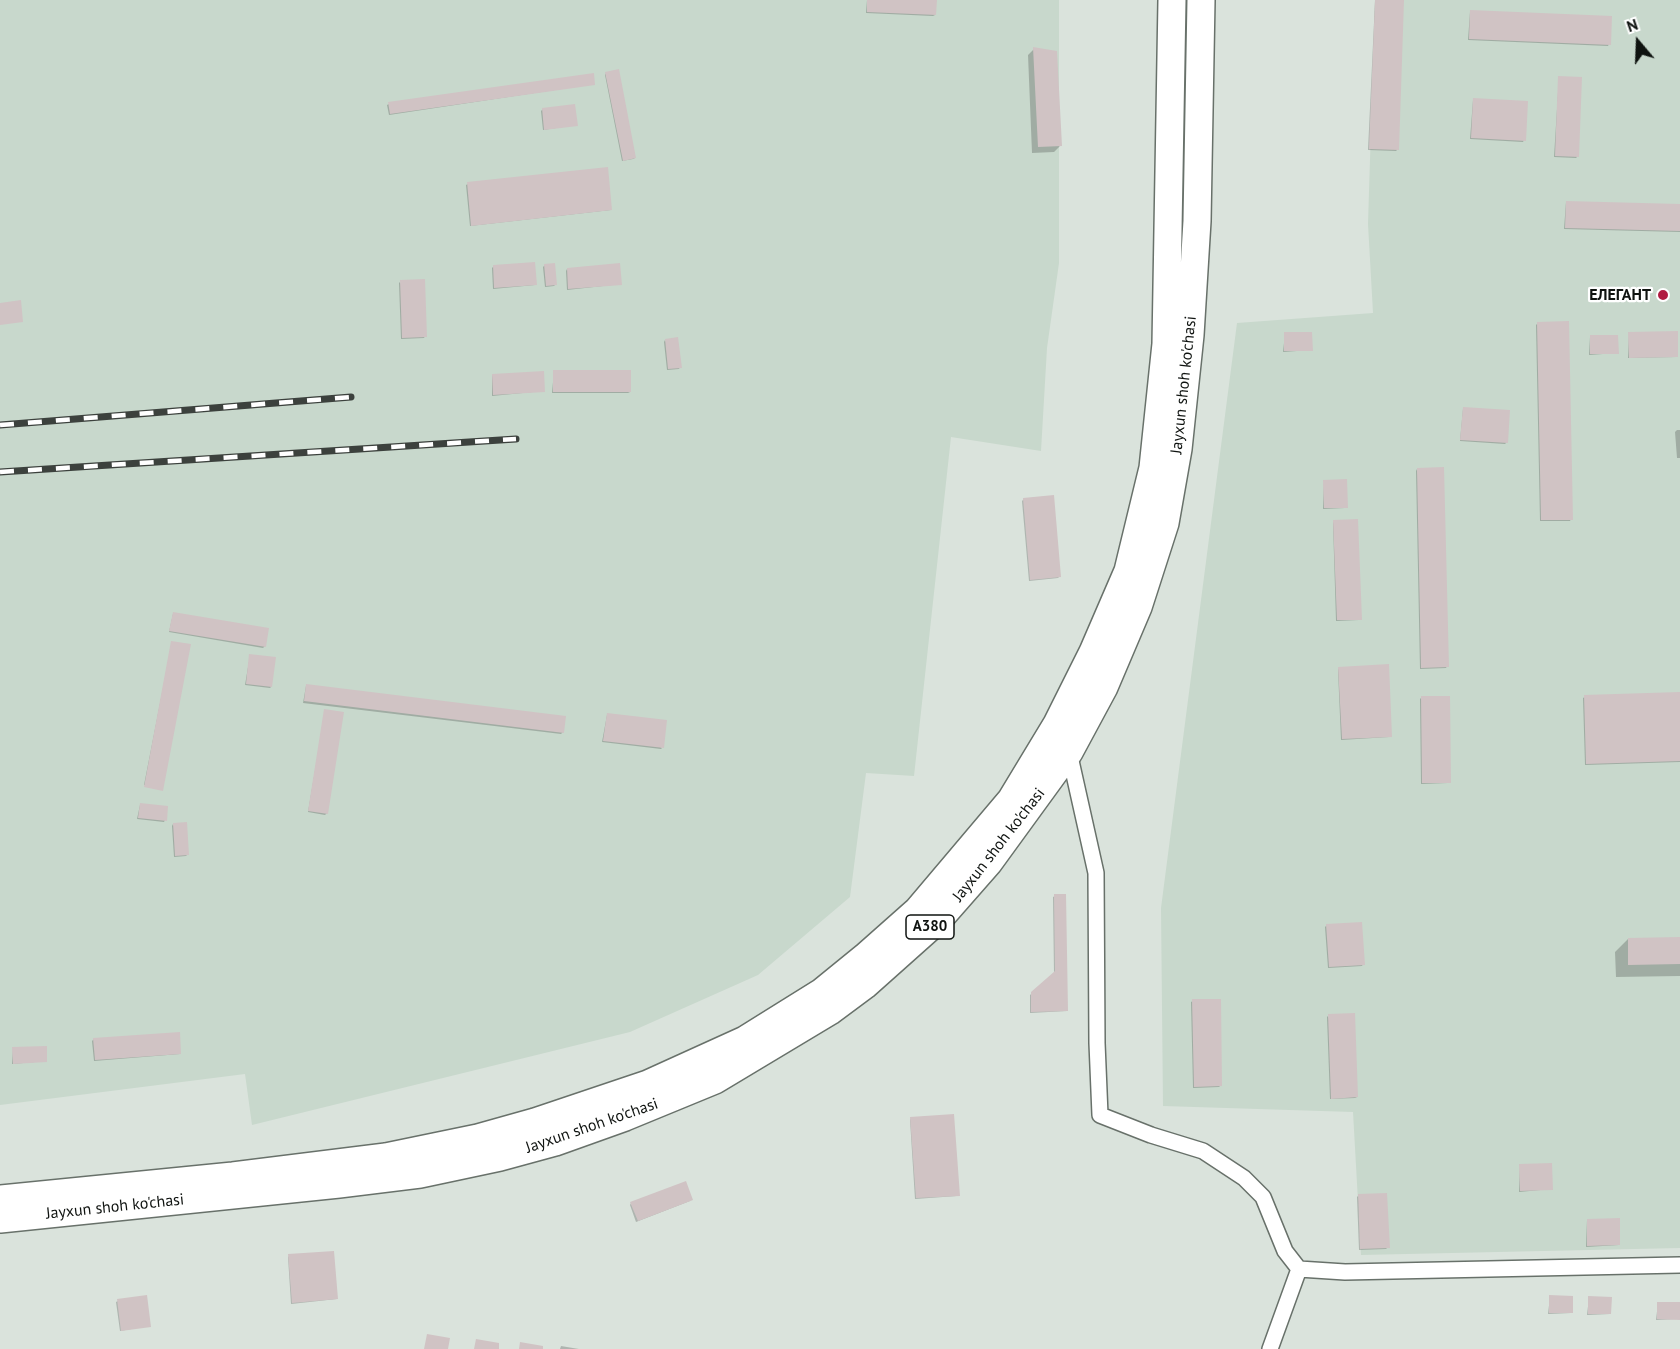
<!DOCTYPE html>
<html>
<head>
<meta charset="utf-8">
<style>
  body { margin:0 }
  #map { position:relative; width:1680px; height:1349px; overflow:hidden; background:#dae3dc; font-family:"PT Sans",sans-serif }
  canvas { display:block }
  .north { position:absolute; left:1608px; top:12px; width:60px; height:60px; -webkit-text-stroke:4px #fff; paint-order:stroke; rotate:341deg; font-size:16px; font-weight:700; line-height:24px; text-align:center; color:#0f1310 }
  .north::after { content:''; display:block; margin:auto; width:21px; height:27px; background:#0f1310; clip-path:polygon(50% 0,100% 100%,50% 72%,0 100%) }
</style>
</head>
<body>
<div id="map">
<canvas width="1680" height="1349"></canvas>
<div class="north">N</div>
</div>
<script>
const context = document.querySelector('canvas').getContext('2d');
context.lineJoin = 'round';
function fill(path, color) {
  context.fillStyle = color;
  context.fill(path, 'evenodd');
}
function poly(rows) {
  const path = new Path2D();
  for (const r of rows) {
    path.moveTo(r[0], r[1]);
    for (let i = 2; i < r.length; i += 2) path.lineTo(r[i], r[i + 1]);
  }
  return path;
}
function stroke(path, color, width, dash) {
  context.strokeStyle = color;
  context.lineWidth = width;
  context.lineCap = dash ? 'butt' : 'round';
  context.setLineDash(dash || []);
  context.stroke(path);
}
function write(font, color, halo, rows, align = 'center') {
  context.font = font + ' "PT Sans",sans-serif';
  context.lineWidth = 4.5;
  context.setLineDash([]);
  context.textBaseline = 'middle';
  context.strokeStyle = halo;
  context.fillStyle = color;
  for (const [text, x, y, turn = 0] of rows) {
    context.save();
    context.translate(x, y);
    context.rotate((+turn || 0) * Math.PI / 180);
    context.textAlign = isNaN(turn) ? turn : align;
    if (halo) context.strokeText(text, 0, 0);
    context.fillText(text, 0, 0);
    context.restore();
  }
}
fill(poly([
  [0,0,1059,0,1059,263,1047,348,1041,451,951,437,914,776,866,773,850,897,758,975,630,1032,252,1125,245,1074,0,1105],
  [1375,0,1680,0,1680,1248,1361,1255,1353,1112,1163,1106,1161,908,1237,323,1373,313,1368,224]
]), '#c8d8cc');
fill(poly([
  [867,0,936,0,935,15,933,16,866,13],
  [1375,1,1397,150,1396,151,1368,150],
  [1470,12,1609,44,1608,46,1468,40],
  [1034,49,1060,146,1054,152,1032,153,1028,55],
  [606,73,635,158,633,159,622,161,605,75],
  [1559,77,1577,157,1576,158,1554,157],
  [594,84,389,115,387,105,389,104],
  [1473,100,1524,140,1523,142,1470,139],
  [543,109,576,125,543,130,541,111],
  [468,184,611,210,470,226,466,185],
  [1566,202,1680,205,1680,232,1564,229],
  [545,265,555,285,554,286,545,287,543,267],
  [494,266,535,285,493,289,492,268],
  [567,269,621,284,567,290,566,271],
  [400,282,425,336,424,338,401,339,399,283],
  [1538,323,1571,519,1570,521,1540,521,1536,325],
  [1629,333,1676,357,1628,358],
  [1285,334,1311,350,1283,352],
  [1590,337,1617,353,1589,355],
  [665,340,680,367,679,369,667,370,664,342],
  [554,371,630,392,628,393,552,393],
  [492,375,543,391,492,396],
  [1463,409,1507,442,1505,444,1460,441],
  [1677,430,1680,430,1680,458,1677,458,1675,432],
  [1417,469,1447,666,1446,668,1420,669,1416,471],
  [1324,481,1347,507,1345,508,1323,509],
  [1024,499,1059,577,1058,578,1029,581,1022,501],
  [1334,522,1360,619,1359,620,1336,621,1333,523],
  [173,614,265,646,263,648,169,632],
  [172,642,162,789,144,785],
  [250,655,271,687,270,688,245,685],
  [1339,668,1391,736,1389,737,1341,740,1338,670],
  [306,686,563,732,561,734,303,703],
  [1680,694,1680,762,1585,765,1583,698,1585,697],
  [1421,698,1450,782,1448,783,1421,784,1420,699],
  [325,711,327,813,325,815,308,812],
  [607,715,662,748,661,749,602,742],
  [140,805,165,820,164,822,137,819],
  [173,824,187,855,186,856,174,857,172,826],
  [1055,896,1067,1011,1030,1013,1030,995,1054,974,1053,897],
  [1327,925,1363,964,1362,966,1328,968,1325,927],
  [1680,938,1680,976,1616,977,1615,952,1628,939],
  [1193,1001,1221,1085,1219,1087,1193,1088,1191,1002],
  [1328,1016,1357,1097,1355,1098,1330,1099,1327,1017],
  [94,1039,180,1054,94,1061,92,1041],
  [13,1049,46,1061,12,1064],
  [911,1118,958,1195,957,1196,915,1199,910,1120],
  [1520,1165,1551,1189,1519,1192],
  [1359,1195,1388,1247,1386,1249,1359,1250,1357,1197],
  [690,1201,636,1222,630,1205,631,1203],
  [1587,1220,1619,1245,1586,1247],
  [289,1256,337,1299,291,1304,288,1257],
  [1550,1297,1571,1313,1548,1314],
  [1589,1298,1610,1314,1587,1315],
  [118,1301,149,1326,120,1331,116,1302],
  [1658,1303,1679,1319,1656,1320],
  [561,1346,579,1349,560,1349]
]), '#0003');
fill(poly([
  [867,0,937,0,936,15,867,12],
  [1375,0,1404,0,1399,150,1369,149],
  [1470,10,1612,16,1611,45,1469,39],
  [1033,47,1057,51,1062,146,1038,147],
  [619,69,636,158,623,161,605,72],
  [594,73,595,85,390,114,388,102],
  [1558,76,1582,77,1579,157,1555,156],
  [1473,98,1528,101,1526,141,1471,138],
  [575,104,578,126,544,130,542,108],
  [608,167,612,210,471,226,467,182],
  [1566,201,1680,204,1680,231,1565,228],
  [535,262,537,285,494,288,493,265],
  [555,263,557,285,546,286,544,264],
  [620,263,622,285,568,289,567,268],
  [425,279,427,337,402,338,400,280],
  [21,300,23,322,0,325,0,303],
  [1569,321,1573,520,1541,520,1537,322],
  [1678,331,1678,357,1629,358,1628,332],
  [1284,332,1312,332,1313,351,1284,351],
  [1590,335,1618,335,1619,354,1590,354],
  [678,337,682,368,668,369,665,339],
  [553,370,631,370,631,392,553,392],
  [544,371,545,392,493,395,492,374],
  [1463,407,1510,410,1508,443,1460,440],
  [1444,467,1449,667,1421,668,1417,468],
  [1347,479,1348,508,1324,508,1323,480],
  [1054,495,1061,577,1030,580,1023,498],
  [1358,519,1362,620,1337,620,1333,520],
  [173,612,269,628,266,647,169,631],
  [171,641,191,644,163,791,144,787],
  [249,654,276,657,272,687,246,684],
  [1389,664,1392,737,1342,739,1338,667],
  [306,684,566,716,564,733,304,701],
  [1680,692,1680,761,1586,764,1584,695],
  [1421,696,1450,696,1451,783,1422,783],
  [324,709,344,712,328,814,308,811],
  [607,713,667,720,664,748,603,741],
  [140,803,168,806,167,821,138,818],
  [187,822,189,855,175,856,173,823],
  [1054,894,1066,894,1068,1011,1031,1012,1031,992,1055,971],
  [1362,922,1365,965,1329,967,1326,924],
  [1680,937,1680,964,1628,965,1628,938],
  [1192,999,1221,999,1222,1086,1194,1087],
  [1355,1013,1358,1097,1331,1099,1328,1014],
  [180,1032,181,1054,95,1060,93,1038],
  [47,1046,47,1062,13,1064,12,1047],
  [954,1114,960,1196,916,1198,910,1117],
  [1552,1163,1553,1190,1520,1191,1519,1164],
  [686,1181,693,1200,638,1221,630,1202],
  [1387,1193,1390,1248,1360,1249,1358,1194],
  [1620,1218,1620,1245,1587,1246,1587,1219],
  [334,1251,338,1299,292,1303,288,1254],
  [147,1295,151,1327,121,1331,117,1299],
  [1549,1295,1573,1296,1573,1313,1549,1313],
  [1588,1296,1612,1297,1611,1314,1588,1314],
  [1657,1302,1680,1302,1680,1320,1657,1319],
  [427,1334,450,1338,448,1349,424,1349],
  [476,1339,499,1343,499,1349,474,1349],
  [520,1342,543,1346,543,1349,519,1349]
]), '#d0c3c4');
const street = poly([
  [1069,752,1096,873,1097,1043,1100,1115,1151,1135,1203,1151,1244,1178,1263,1197,1285,1251,1299,1269,1345,1272,1680,1265],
  [1270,1349,1299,1269]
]);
const highway = poly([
  [0,1199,233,1176,386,1157,478,1138,535,1122,648,1084,745,1040,822,992,865,957,918,910,1011,800,1057,724,1093,652,1128,571,1153,468,1166,344,1172,0],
  [0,1219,339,1184,420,1174,500,1157,555,1142,625,1117,715,1080,830,1011,865,985,939,919,989,862,1069,752,1104,687,1138,607,1165,523,1178,449,1190,335,1197,221,1201,0]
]);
stroke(street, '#68716a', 18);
stroke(highway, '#68716a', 30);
stroke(street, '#fff', 15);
stroke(highway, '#fff', 27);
const rail = poly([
  [0,425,351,397],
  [0,472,516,439]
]);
stroke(rail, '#3c413d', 7);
stroke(rail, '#fff', 4.5, [14]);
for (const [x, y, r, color] of [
  [1663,295,6,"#b01c41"]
]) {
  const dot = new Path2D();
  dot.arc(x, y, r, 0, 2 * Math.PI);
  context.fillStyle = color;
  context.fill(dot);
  stroke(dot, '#fff', 2);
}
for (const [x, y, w] of [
  [930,927,48]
]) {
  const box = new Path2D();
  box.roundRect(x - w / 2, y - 12, w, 24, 4.5);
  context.fillStyle = '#fff';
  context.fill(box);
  stroke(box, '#0f1310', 1.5);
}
write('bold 15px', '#0f1310', null, [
  ["A380",930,927]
]);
write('bold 16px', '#0f1310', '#fff', [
  ["ЕЛЕГАНТ",1651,295]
], 'right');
write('16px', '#0f1310', '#fff', [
  ["Jayxun shoh ko'chasi",1184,385,-84],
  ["Jayxun shoh ko'chasi",999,845,-52],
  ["Jayxun shoh ko'chasi",592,1126,-19],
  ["Jayxun shoh ko'chasi",115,1207,-6]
]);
</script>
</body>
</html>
